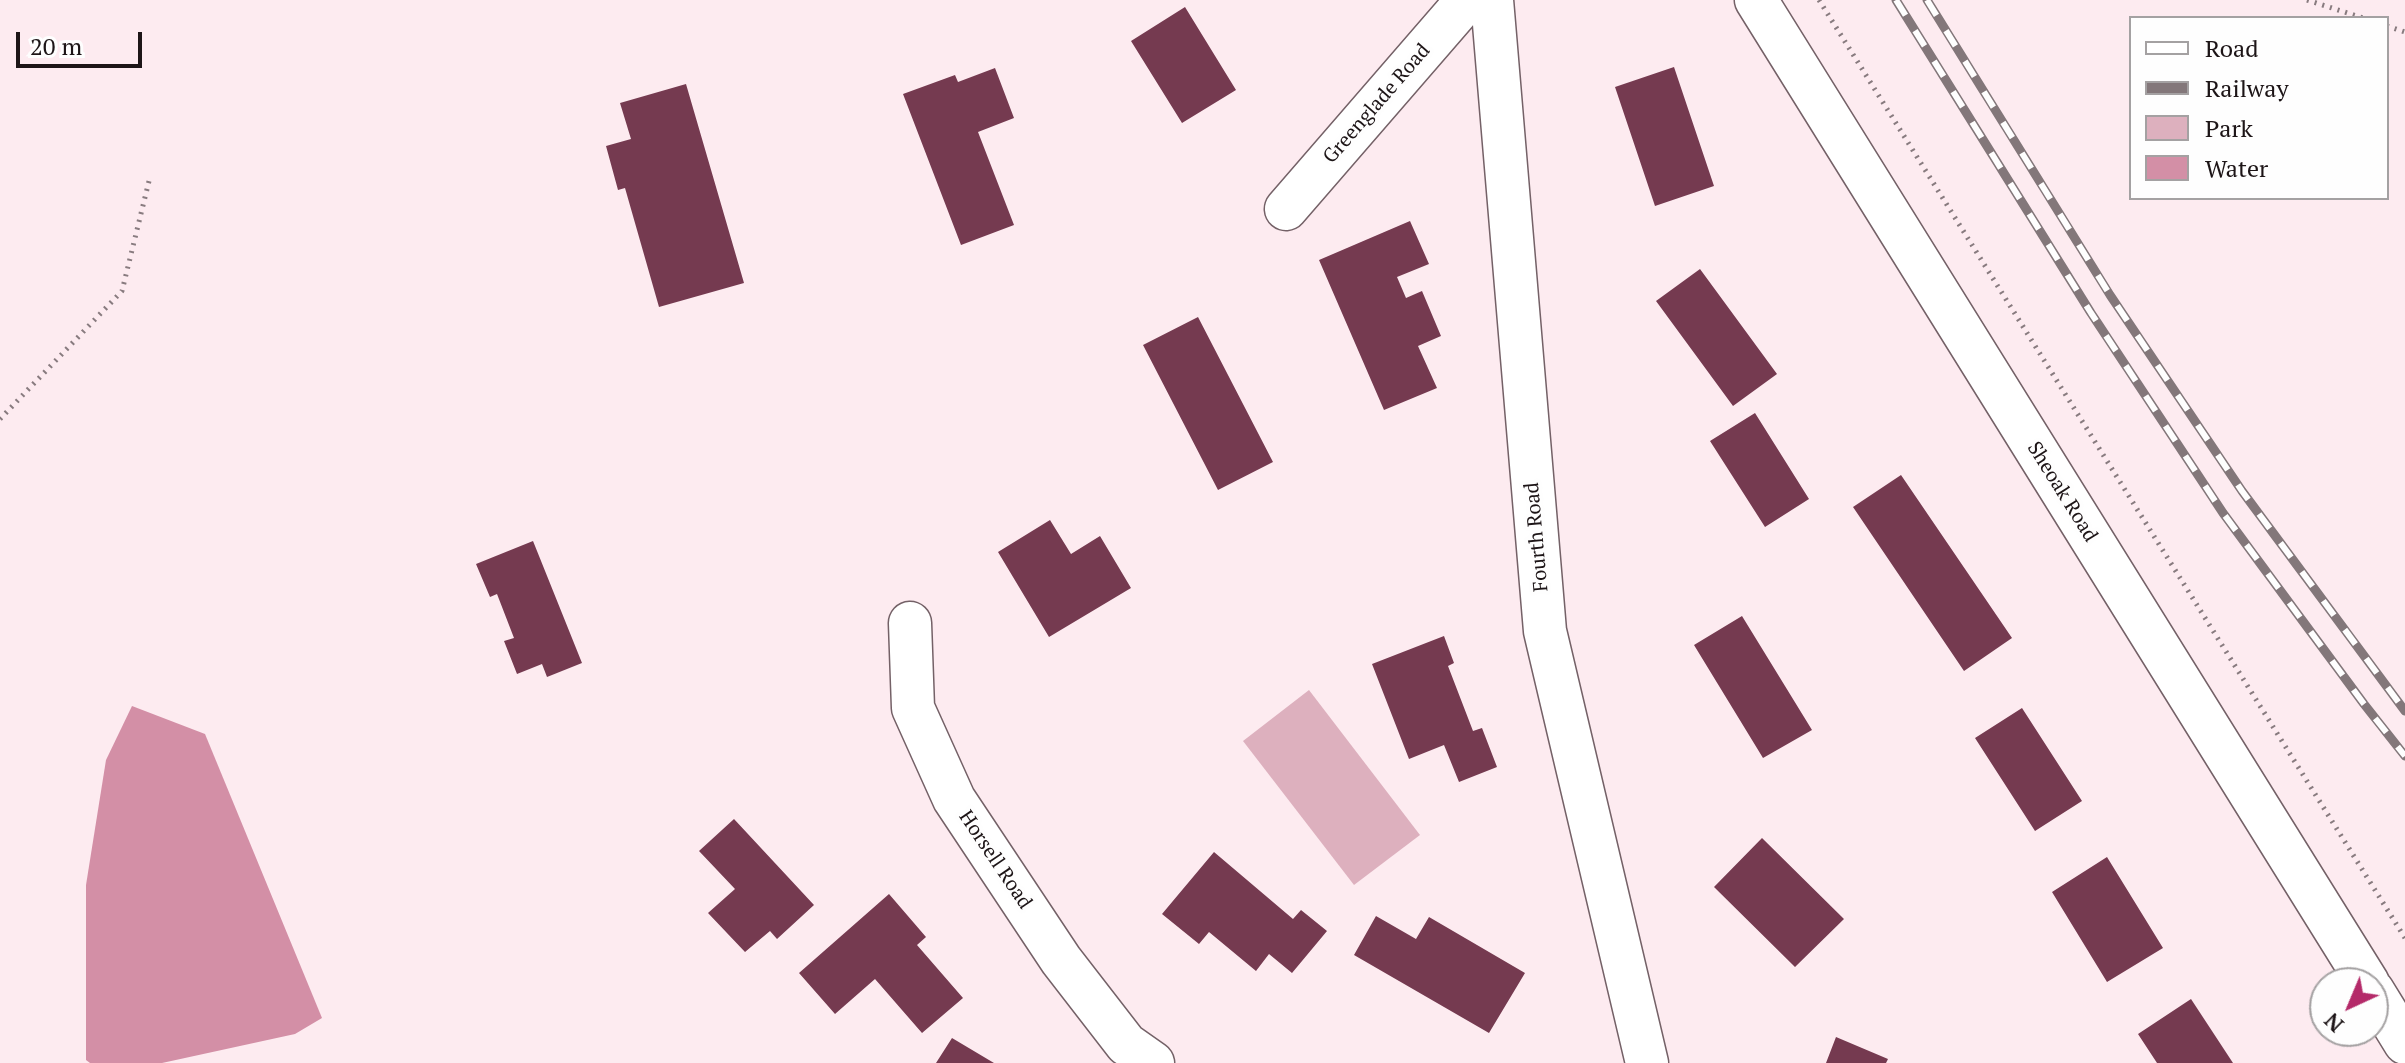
<!DOCTYPE html>
<html>
<head>
<meta charset="utf-8">
<style>
  body { margin:0 }
  #map { position:relative; width:2405px; height:1063px; overflow:hidden; background:#fdebf0; font-family:"PT Serif",serif }
  canvas { display:block }
  .legend { position:absolute; left:2129px; top:16px; width:260px; height:184px; box-sizing:border-box; background:#fefefe; border:2px solid #a4a1a2; margin:0; padding:10px 14px; list-style:none; font-size:24px; color:#1d1517 }
  .legend li { display:flex; align-items:center; gap:16px; height:40px }
  .legend b { width:40px; border:2px solid #a4a1a2 }
  .north { position:absolute; left:2309px; top:967px; width:80px; height:80px; box-sizing:border-box; background:#fefefe; border:2px solid #a4a1a2; border-radius:50%; rotate:224deg; font-size:22px; font-weight:700; line-height:32px; text-align:center; color:#1d1517 }
  .north::after { content:''; display:block; margin:auto; width:28px; height:36px; background:#b42a69; clip-path:polygon(50% 0,100% 100%,50% 72%,0 100%) }
  .scale { position:absolute; left:16px; top:32px; width:126px; height:36px; box-sizing:border-box; border:4px solid #1d1517; border-top:0; padding-left:10px; font-size:24px; line-height:28px; white-space:nowrap; color:#1d1517; -webkit-text-stroke:6px #fefefe; paint-order:stroke }
</style>
</head>
<body>
<div id="map">
<canvas width="2405" height="1063"></canvas>
<ul class="legend">
<li><b style="height:10px;background:#fff"></b>Road</li>
<li><b style="height:10px;background:#83777a"></b>Railway</li>
<li><b style="height:22px;background:#ddb0be"></b>Park</li>
<li><b style="height:22px;background:#d38fa6"></b>Water</li>
</ul>
<div class="north">N</div>
<div class="scale">20 m</div>
</div>
<script>
const context = document.querySelector('canvas').getContext('2d');
context.lineJoin = 'round';
function fill(path, color) {
  context.fillStyle = color;
  context.fill(path, 'evenodd');
}
function poly(rows) {
  const path = new Path2D();
  for (const r of rows) {
    path.moveTo(r[0], r[1]);
    for (let i = 2; i < r.length; i += 2) path.lineTo(r[i], r[i + 1]);
  }
  return path;
}
function stroke(path, color, width, dash) {
  context.strokeStyle = color;
  context.lineWidth = width;
  context.lineCap = dash ? 'butt' : 'round';
  context.setLineDash(dash || []);
  context.stroke(path);
}
function write(font, color, halo, rows, align = 'center') {
  context.font = font + ' "PT Serif",serif';
  context.lineWidth = 8;
  context.setLineDash([]);
  context.textBaseline = 'middle';
  context.strokeStyle = halo;
  context.fillStyle = color;
  for (const [text, x, y, turn = 0] of rows) {
    context.save();
    context.translate(x, y);
    context.rotate((+turn || 0) * Math.PI / 180);
    context.textAlign = isNaN(turn) ? turn : align;
    if (halo) context.strokeText(text, 0, 0);
    context.fillText(text, 0, 0);
    context.restore();
  }
}
fill(poly([
  [1309,690,1420,835,1354,885,1243,741]
]), '#ddb0be');
fill(poly([
  [132,706,205,734,322,1018,295,1034,162,1063,90,1063,86,1060,86,885,106,760]
]), '#d38fa6');
fill(poly([
  [1185,7,1236,90,1182,123,1131,41],
  [1674,67,1714,186,1655,206,1615,87],
  [995,68,1014,118,978,132,1014,225,961,245,903,94,955,75,958,82],
  [686,84,744,283,659,307,625,188,618,190,606,146,631,139,620,103],
  [1410,221,1429,264,1397,277,1406,298,1422,291,1441,336,1418,346,1437,388,1384,410,1319,260],
  [1700,269,1777,374,1733,406,1656,301],
  [1198,317,1273,462,1218,490,1143,345],
  [1755,413,1809,499,1765,527,1710,441],
  [1901,475,2012,638,1964,671,1853,507],
  [1050,520,1071,554,1100,536,1131,588,1049,637,998,552],
  [533,541,582,663,547,677,542,664,517,674,504,641,514,638,497,594,490,597,476,564],
  [1742,616,1812,730,1763,758,1694,645],
  [1444,636,1454,663,1448,666,1473,731,1482,728,1497,767,1459,782,1444,745,1409,759,1372,664],
  [2022,708,2082,801,2035,831,1975,738],
  [734,819,814,905,777,939,770,931,745,952,708,913,735,889,699,851],
  [1762,838,1844,919,1795,967,1714,887],
  [1214,852,1293,919,1301,910,1327,931,1292,973,1269,954,1256,971,1209,932,1199,944,1162,914],
  [2107,857,2163,948,2107,982,2052,892],
  [889,894,926,937,917,945,963,998,922,1033,875,979,835,1014,799,973],
  [1376,916,1416,939,1429,917,1525,973,1489,1033,1354,955],
  [2191,999,2233,1063,2157,1063,2138,1034],
  [1836,1037,1888,1059,1886,1063,1826,1063],
  [952,1038,994,1063,936,1063]
]), '#753a50');
const street = poly([
  [1492,0,1545,631,1647,1063],
  [1756,0,2368,983],
  [1286,209,1467,0],
  [910,623,913,708,954,799,1061,960,1126,1044,1153,1063],
  [2373,991,2405,1043]
]);
stroke(street, '#746167', 45);
stroke(poly([
  [1819,0,2405,938],
  [2307,0,2363,18],
  [2387,26,2405,32],
  [0,419,122,291,149,181]
]), '#887b7f', 5, [2, 6]);
stroke(street, '#fff', 42);
const rail = poly([
  [1896,0,2091,313,2223,513,2364,704,2405,756],
  [1927,0,2110,295,2242,491,2405,711]
]);
stroke(rail, '#83777a', 9);
stroke(rail, '#fefefe', 6, [18]);
write('20px', '#1d1517', '#fefefe', [
  ["Greenglade Road",1377,104,-49],
  ["Sheoak Road",2062,492,58],
  ["Fourth Road",1537,537,-95],
  ["Horsell Road",995,860,56]
]);
</script>
</body>
</html>
